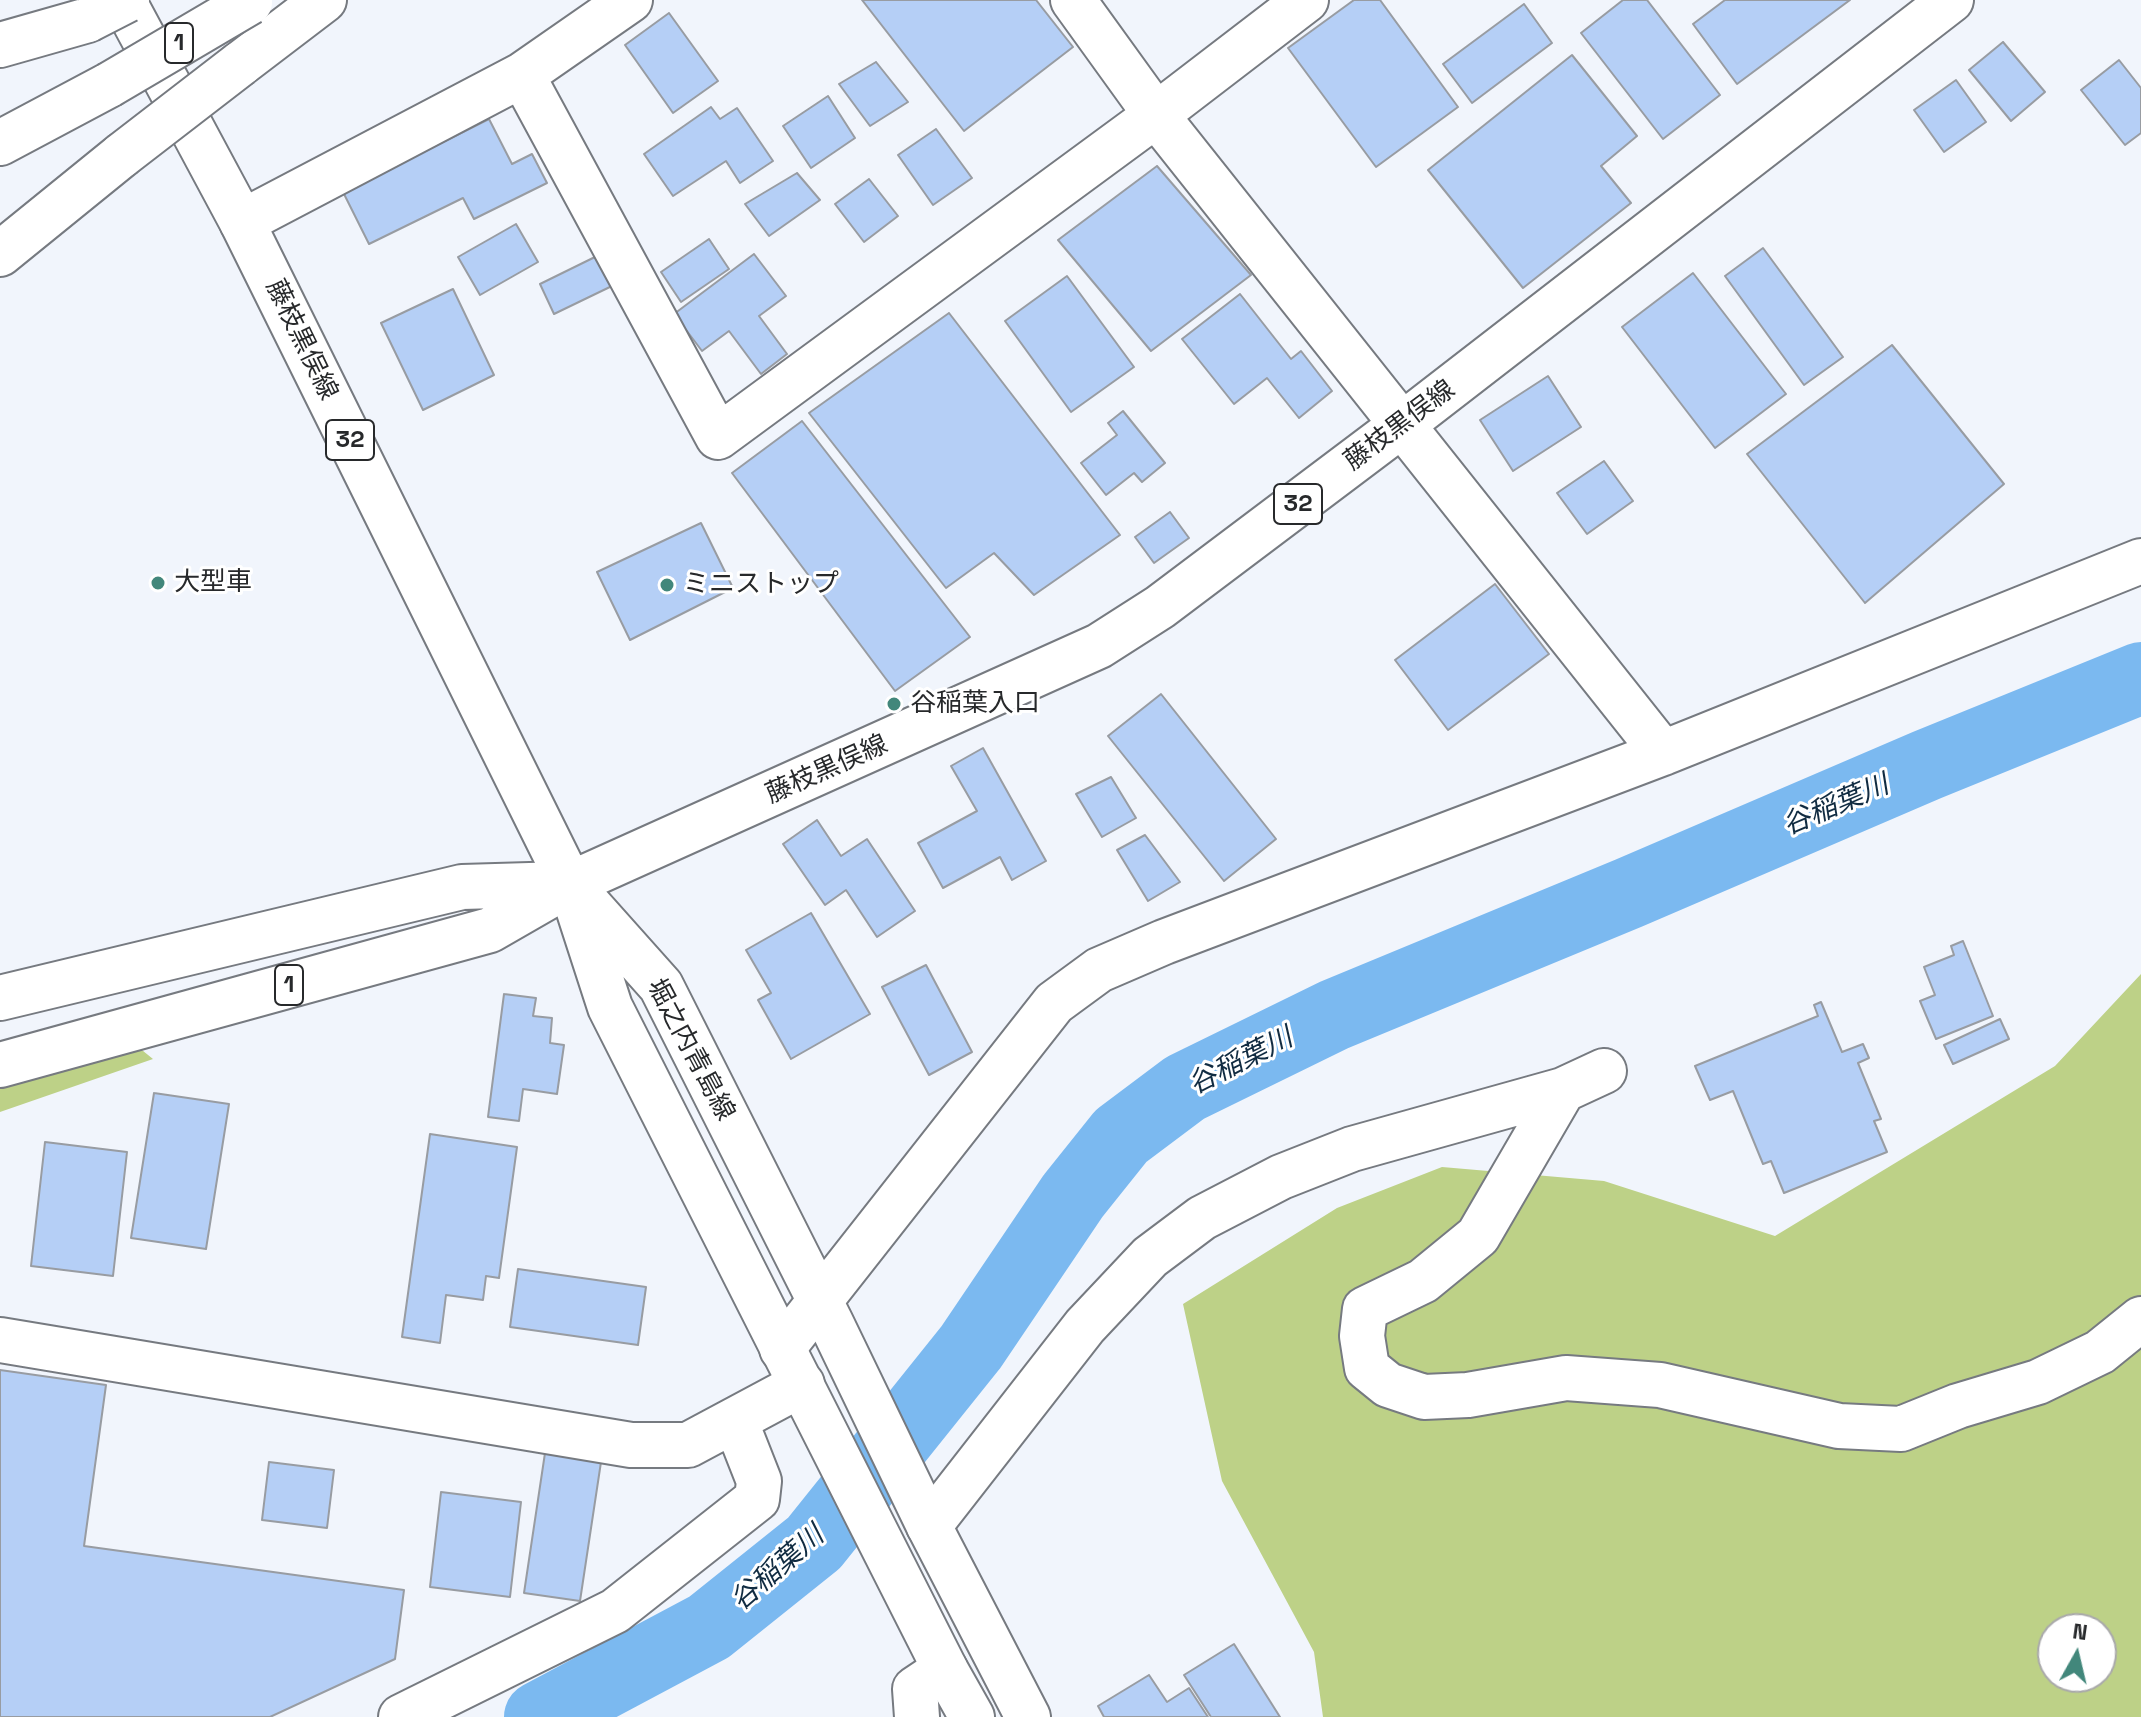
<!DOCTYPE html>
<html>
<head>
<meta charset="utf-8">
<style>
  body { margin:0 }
  #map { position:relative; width:2141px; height:1717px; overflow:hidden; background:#f1f5fc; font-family:"Space Grotesk",sans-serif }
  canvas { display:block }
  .north { position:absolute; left:2037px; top:1613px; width:80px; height:80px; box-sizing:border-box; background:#fff; border:2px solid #a9a9aa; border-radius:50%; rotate:8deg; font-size:22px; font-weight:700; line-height:32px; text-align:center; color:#27292b }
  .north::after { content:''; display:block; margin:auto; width:28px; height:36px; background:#42877b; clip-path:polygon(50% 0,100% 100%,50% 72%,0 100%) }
</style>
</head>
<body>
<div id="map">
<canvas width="2141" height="1717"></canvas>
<div class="north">N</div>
</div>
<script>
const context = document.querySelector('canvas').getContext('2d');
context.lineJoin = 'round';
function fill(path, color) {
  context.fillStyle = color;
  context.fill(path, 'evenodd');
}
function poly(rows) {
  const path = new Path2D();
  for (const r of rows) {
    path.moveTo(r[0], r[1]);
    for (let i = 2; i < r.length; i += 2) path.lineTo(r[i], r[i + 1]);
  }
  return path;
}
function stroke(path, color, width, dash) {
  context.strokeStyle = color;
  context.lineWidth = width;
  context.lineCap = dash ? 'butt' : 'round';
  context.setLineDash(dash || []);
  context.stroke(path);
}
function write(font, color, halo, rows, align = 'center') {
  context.font = font + ' "Space Grotesk","Noto Sans JP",sans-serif';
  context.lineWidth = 6;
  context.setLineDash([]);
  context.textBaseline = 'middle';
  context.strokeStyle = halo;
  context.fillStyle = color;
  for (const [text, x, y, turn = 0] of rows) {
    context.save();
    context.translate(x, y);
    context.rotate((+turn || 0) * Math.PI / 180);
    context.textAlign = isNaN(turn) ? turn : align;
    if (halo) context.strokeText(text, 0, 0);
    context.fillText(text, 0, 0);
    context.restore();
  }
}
fill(poly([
  [2141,974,2141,1717,1323,1717,1314,1652,1222,1481,1183,1304,1337,1208,1442,1167,1604,1181,1775,1236,2055,1066],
  [2053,1629,2101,1629,2101,1677,2053,1677],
  [132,1042,153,1059,0,1112,0,1080]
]), '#bdd187');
stroke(poly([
  [540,1717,709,1627,814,1543,971,1347,1073,1196,1121,1136,1185,1088,1334,1015,1629,893,1927,765,2141,678]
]), '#7bb9f0', 72);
const building = poly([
  [862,0,1036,0,1073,47,964,131,862,0],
  [1354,0,1380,0,1458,107,1376,167,1288,48,1354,0],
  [1623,0,1647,0,1720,95,1663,139,1581,33,1623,0],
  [1725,0,1850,0,1737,84,1693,24,1725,0],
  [1524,4,1552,43,1472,103,1443,64,1524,4],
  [669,13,718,81,673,113,625,45,669,13],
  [2003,42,2045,92,2011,121,1969,70,2003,42],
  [1572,55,1637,136,1601,166,1631,203,1523,288,1428,170,1572,55],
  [2119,60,2141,88,2141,133,2125,145,2081,90,2119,60],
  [876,62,908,102,870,126,839,84,876,62],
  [1956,80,1986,122,1944,152,1914,110,1956,80],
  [828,96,855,138,811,168,783,126,828,96],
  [711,107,720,119,737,108,773,161,740,183,726,161,673,196,644,154,711,107],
  [489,119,512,164,532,154,547,183,474,219,463,198,369,244,343,192,489,119],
  [936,129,972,178,933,205,898,155,936,129],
  [1157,166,1251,275,1151,351,1058,240,1157,166],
  [797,173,820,200,769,236,745,204,797,173],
  [869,179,898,216,864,242,835,204,869,179],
  [516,224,538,262,480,295,458,257,516,224],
  [709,239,729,269,681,302,661,272,709,239],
  [1763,248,1843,357,1804,385,1725,276,1763,248],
  [754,254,786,296,759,316,787,354,761,374,729,331,702,351,674,314,754,254],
  [599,255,614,285,554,314,540,284,599,255],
  [1693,273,1786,394,1715,448,1622,327,1693,273],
  [1067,276,1134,367,1071,412,1005,321,1067,276],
  [453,289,494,375,423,410,381,323,453,289],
  [1240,294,1291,359,1301,351,1332,391,1299,418,1267,378,1234,404,1182,339,1240,294],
  [949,313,1120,535,1034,595,994,553,946,588,809,413,949,313],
  [1892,345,2004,484,1865,603,1747,454,1892,345],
  [1548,376,1581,427,1513,471,1480,420,1548,376],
  [1123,411,1165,463,1142,482,1134,473,1106,495,1081,463,1117,435,1108,423,1123,411],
  [802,421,970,637,895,691,732,473,802,421],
  [1604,461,1633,501,1587,534,1557,493,1604,461],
  [1170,512,1189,538,1154,563,1135,537,1170,512],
  [701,523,733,588,630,640,597,572,701,523],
  [1495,584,1549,654,1448,730,1395,660,1495,584],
  [1161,694,1276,839,1224,881,1108,736,1161,694],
  [983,748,1046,861,1012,880,1000,857,943,888,918,843,977,811,951,766,983,748],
  [1111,777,1136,818,1102,837,1076,794,1111,777],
  [817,820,841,856,867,839,915,911,877,937,846,890,825,905,783,844,817,820],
  [1145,835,1180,882,1148,901,1117,850,1145,835],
  [811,913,870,1014,791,1059,758,1000,771,993,746,950,811,913],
  [1963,941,1993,1016,1936,1039,1920,1001,1935,995,1924,967,1954,955,1951,946,1963,941],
  [926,965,972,1052,929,1075,882,987,926,965],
  [504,994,536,998,533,1016,552,1018,550,1043,564,1045,557,1094,523,1089,519,1121,488,1117,504,994],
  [1821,1002,1842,1052,1863,1044,1869,1058,1858,1063,1881,1119,1874,1121,1887,1152,1784,1193,1771,1161,1763,1164,1733,1091,1710,1100,1695,1066,1818,1016,1814,1005,1821,1002],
  [2000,1019,2009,1039,1953,1064,1944,1045,2000,1019],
  [154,1093,229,1104,206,1249,131,1238,154,1093],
  [430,1134,517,1147,499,1278,486,1276,483,1300,446,1295,440,1343,402,1337,430,1134],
  [45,1142,127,1152,113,1276,31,1266,45,1142],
  [518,1269,646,1287,638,1345,510,1327,518,1269],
  [0,1370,106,1385,84,1546,404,1590,395,1659,270,1717,0,1717,0,1370],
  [545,1453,601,1462,580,1601,524,1593,545,1453],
  [269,1462,334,1470,327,1528,262,1520,269,1462],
  [441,1492,521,1502,510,1597,430,1587,441,1492],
  [1234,1644,1280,1717,1211,1717,1184,1675,1234,1644],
  [1149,1675,1167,1702,1189,1688,1208,1717,1104,1717,1098,1706,1149,1675]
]);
fill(building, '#b5cff6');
stroke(building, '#989ca2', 2);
const minor = poly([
  [1073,0,1156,115,1663,753],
  [522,75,718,437,1156,115,1306,0],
  [242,222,522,75,630,0],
  [1563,1090,1478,1236,1423,1281,1365,1309,1362,1336,1367,1368,1388,1385,1424,1397,1468,1395,1566,1378,1660,1385,1839,1426,1901,1429,1958,1406,2038,1382,2100,1352,2141,1319],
  [0,1340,631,1445,688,1445,802,1384],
  [782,1349,1054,1003,1099,970,1164,942,1663,753,2141,561],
  [929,1526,1085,1326,1150,1257,1202,1218,1281,1177,1352,1149,1563,1090,1604,1071],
  [401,1717,615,1611,757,1499,759,1481,735,1420],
  [917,1717,915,1689,945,1669]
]);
const secondary = poly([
  [570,884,661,986,831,1323,929,1526,1028,1717],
  [576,902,610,1007,945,1669,972,1717]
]);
const primary = poly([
  [123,0,242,222,570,884,1099,646,1160,607,1403,424,1951,0]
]);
const motorway = poly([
  [0,45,88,20],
  [240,64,324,0],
  [0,143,109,85],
  [0,254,122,155],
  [0,998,462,887,564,884],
  [0,1065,490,930,570,884]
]);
stroke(minor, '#767a80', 48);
stroke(secondary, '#767a80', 48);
stroke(primary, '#767a80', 48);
stroke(motorway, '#767a80', 48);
stroke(minor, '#fff', 44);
stroke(secondary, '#fff', 44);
stroke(primary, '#fff', 44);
stroke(motorway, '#fff', 44);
const motorwayBridge = poly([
  [88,20,127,0],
  [109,85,250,2],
  [122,155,240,64]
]);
stroke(motorwayBridge, '#767a80', 48, []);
stroke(motorwayBridge, '#fff', 44);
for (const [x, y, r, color] of [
  [158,583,8,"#42877b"],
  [667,585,8,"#42877b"],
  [894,704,8,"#42877b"]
]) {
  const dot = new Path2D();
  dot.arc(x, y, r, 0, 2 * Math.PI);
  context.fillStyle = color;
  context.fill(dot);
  stroke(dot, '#fff', 3);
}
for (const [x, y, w] of [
  [179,43,28],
  [350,440,48],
  [1298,504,48],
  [289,985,28]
]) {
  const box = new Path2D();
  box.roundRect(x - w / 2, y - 20, w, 40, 6);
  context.fillStyle = '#fff';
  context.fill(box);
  stroke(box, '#27292b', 2);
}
write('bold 24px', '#27292b', null, [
  ["1",179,43],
  ["32",350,440],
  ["32",1298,504],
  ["1",289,985]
]);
write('26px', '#27292b', '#fff', [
  ["藤枝黒俣線",301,340,64],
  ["藤枝黒俣線",1400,426,-37],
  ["藤枝黒俣線",827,770,-24],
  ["堀之内青島線",690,1050,62]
]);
write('26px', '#27292b', '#fff', [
  ["大型車",174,583],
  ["ミニストップ",683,585],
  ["谷稲葉入口",910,704]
], 'left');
write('italic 28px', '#112c42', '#fff', [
  ["谷稲葉川",1836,806,-23],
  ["谷稲葉川",1241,1062,-27],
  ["谷稲葉川",778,1569,-41]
]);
</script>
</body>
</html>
